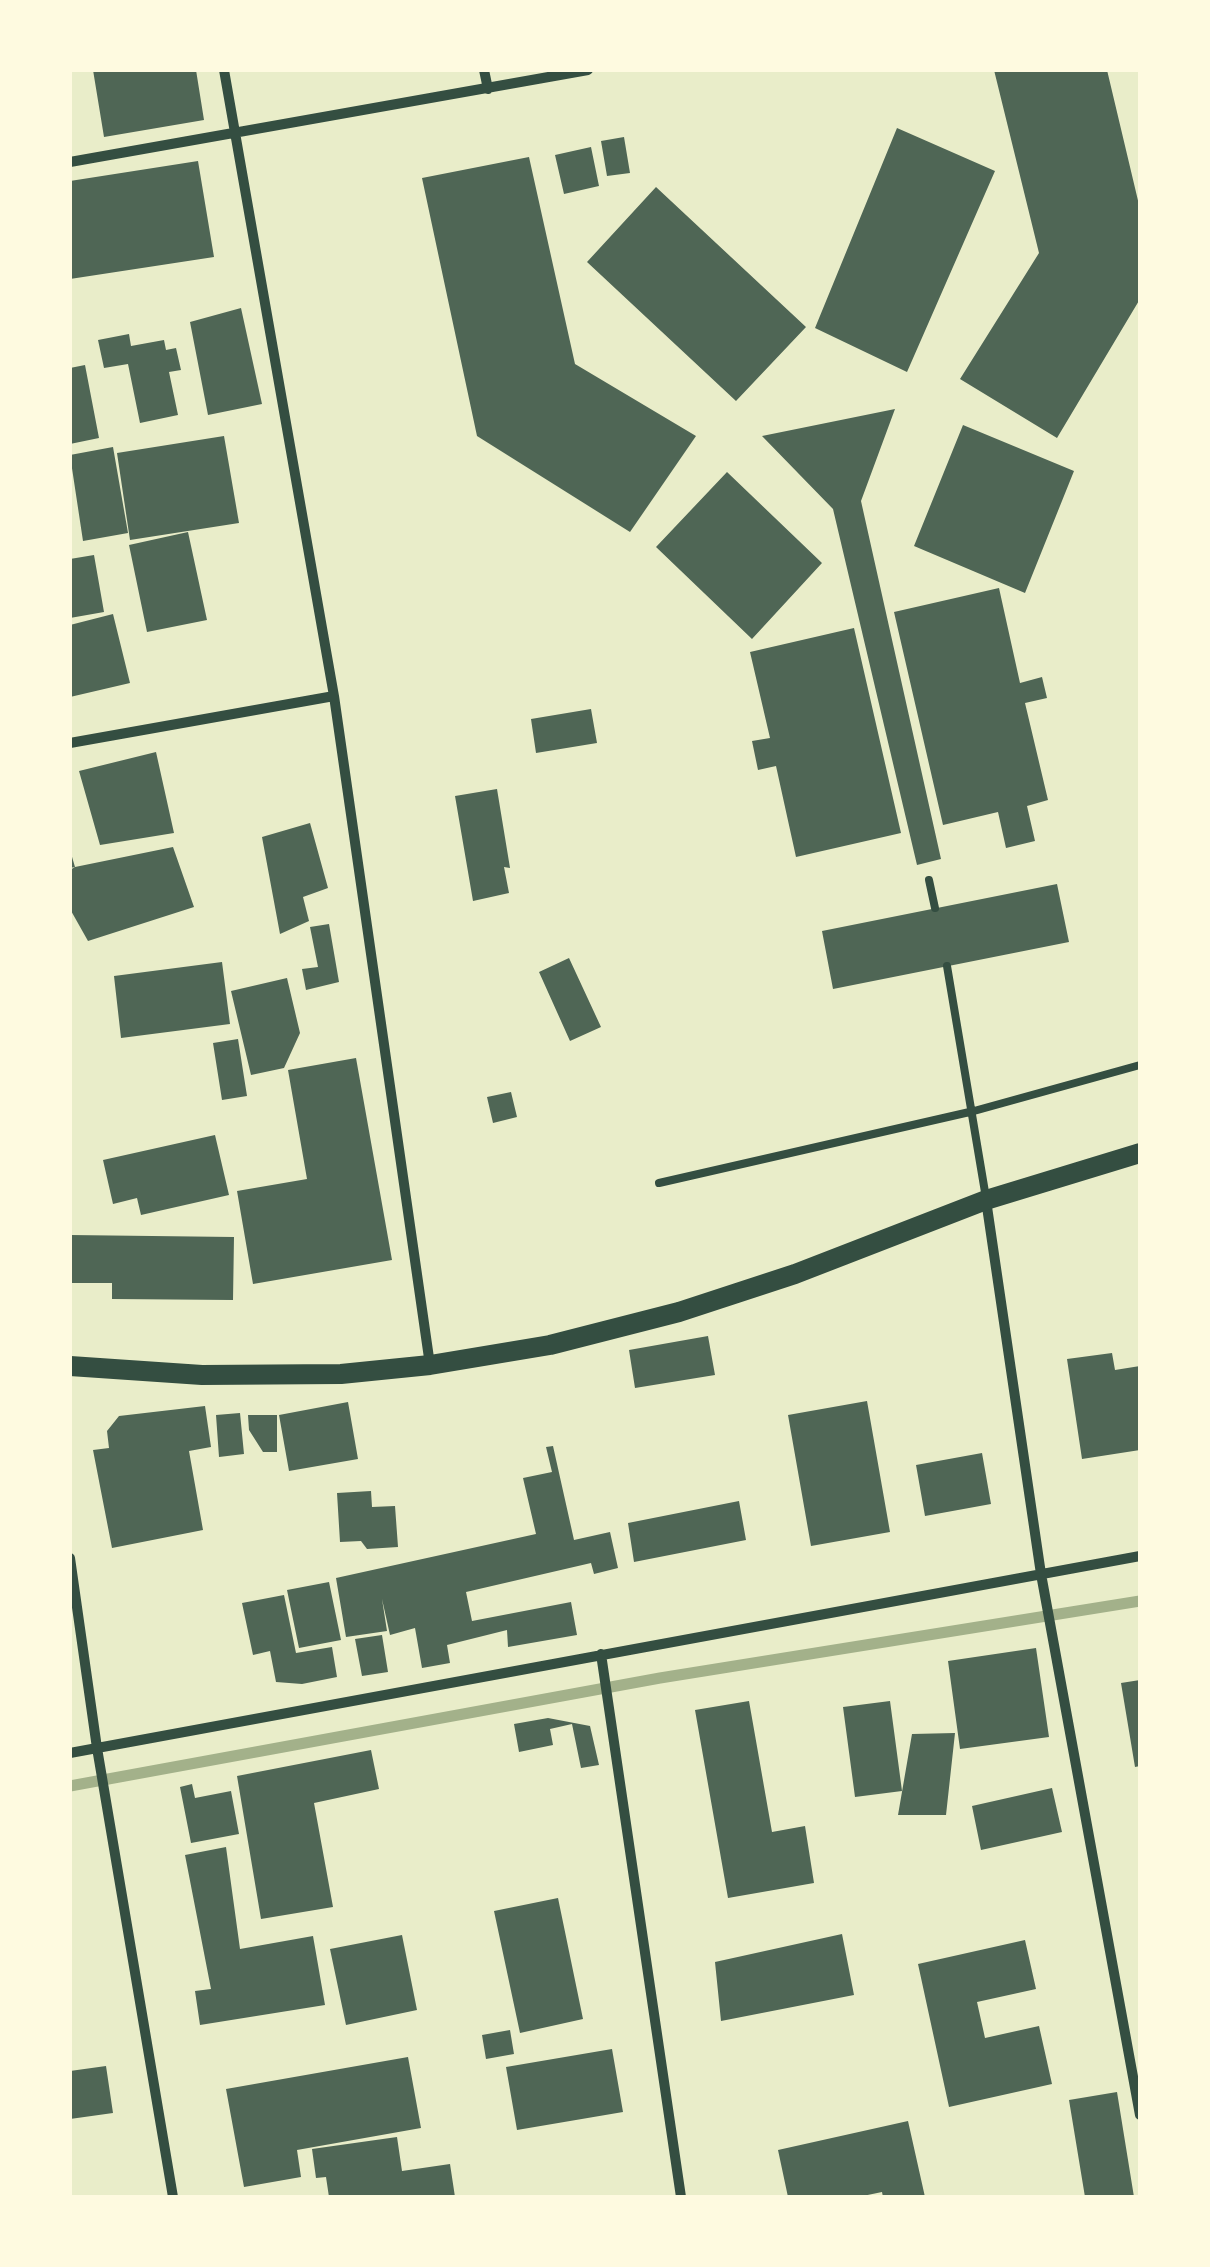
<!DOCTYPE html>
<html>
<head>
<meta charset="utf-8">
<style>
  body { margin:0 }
  #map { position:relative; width:1210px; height:2267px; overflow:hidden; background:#e9edc9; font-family:Mulish,sans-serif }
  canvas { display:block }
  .frame { position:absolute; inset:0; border:72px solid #fefae0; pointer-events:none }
</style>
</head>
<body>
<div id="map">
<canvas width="1210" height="2267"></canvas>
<div class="frame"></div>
</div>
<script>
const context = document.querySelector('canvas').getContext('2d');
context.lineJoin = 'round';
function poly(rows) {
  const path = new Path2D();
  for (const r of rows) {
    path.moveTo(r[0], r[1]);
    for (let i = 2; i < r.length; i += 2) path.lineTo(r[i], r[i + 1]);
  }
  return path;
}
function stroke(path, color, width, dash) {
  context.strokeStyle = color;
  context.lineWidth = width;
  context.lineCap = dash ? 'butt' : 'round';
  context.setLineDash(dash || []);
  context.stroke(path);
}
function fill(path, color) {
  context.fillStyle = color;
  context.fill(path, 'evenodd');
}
stroke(poly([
  [70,1786,660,1678,1140,1601]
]), '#a3b18a', 11);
fill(poly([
  [93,70,196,70,204,120,104,137],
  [994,70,1107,70,1140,209,1140,299,1057,438,960,379,1039,253],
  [897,128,995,171,907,372,815,328],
  [624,137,630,173,607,176,601,141],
  [591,147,599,186,564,194,555,155],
  [529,157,575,364,696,436,630,532,477,436,422,178],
  [198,161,214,257,70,279,70,181],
  [656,187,806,327,736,401,587,262],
  [241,308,262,404,208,415,190,322],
  [129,334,131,346,164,340,166,350,176,348,181,370,169,372,178,415,140,423,128,364,104,368,98,340],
  [85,365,99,438,70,444,70,368],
  [895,409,861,501,941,859,917,865,833,509,762,436],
  [963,425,1074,471,1025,593,914,546],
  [224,436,239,523,130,540,117,453],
  [113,447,128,533,83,541,70,455],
  [727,472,822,563,752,639,656,547],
  [188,532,207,620,147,632,129,545],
  [94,555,104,612,70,618,70,559],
  [999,588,1020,683,1042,677,1047,698,1025,703,1048,800,1027,806,1035,841,1006,848,998,812,943,825,894,612],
  [113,614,130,683,70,697,70,625],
  [854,628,901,833,796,857,776,766,758,770,752,741,770,738,750,652],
  [591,709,597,743,536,753,531,719],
  [156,752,174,833,100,845,79,771],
  [497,789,510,868,504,867,509,893,473,901,455,796],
  [310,823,328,888,303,897,309,921,280,934,262,837],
  [173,847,194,907,88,941,70,909,70,870,75,867,70,868,70,850,75,867],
  [1057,884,1069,942,833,989,822,931],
  [329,924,339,982,306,990,302,969,318,967,310,927],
  [569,958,601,1027,570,1041,539,972],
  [222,962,230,1024,121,1038,114,976],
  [287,978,300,1033,284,1068,251,1075,231,991],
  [238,1039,247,1096,222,1100,213,1043],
  [356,1058,392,1260,253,1284,237,1191,307,1179,288,1070],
  [511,1092,517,1117,493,1123,487,1097],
  [215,1135,229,1195,141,1215,137,1198,113,1204,103,1160],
  [70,1235,234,1237,233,1300,112,1299,112,1283,70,1283],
  [708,1336,715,1375,635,1388,629,1350],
  [1112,1353,1115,1370,1140,1366,1140,1450,1082,1459,1067,1359],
  [867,1401,890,1532,811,1546,788,1415],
  [348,1402,358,1459,289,1471,279,1415],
  [205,1406,211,1447,189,1451,203,1530,112,1548,93,1450,109,1448,107,1431,119,1416],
  [240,1413,244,1454,219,1457,216,1415],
  [248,1415,277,1415,277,1452,263,1452,249,1430],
  [553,1446,574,1540,610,1532,618,1568,594,1574,591,1563,466,1592,472,1621,571,1602,577,1635,508,1647,507,1630,447,1645,450,1663,422,1668,415,1628,390,1635,382,1599,387,1631,346,1637,336,1578,536,1534,523,1478,552,1472,546,1447],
  [982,1453,991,1504,925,1516,916,1465],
  [371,1491,372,1507,395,1506,398,1547,367,1549,361,1541,340,1542,337,1493],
  [739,1501,746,1540,634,1562,628,1523],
  [329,1582,341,1640,299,1648,287,1590],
  [284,1595,296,1653,332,1647,337,1677,302,1684,276,1682,270,1651,253,1655,242,1603],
  [382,1635,388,1672,362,1676,355,1639],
  [1036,1648,1049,1737,960,1749,948,1661],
  [1140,1680,1140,1766,1135,1767,1121,1683],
  [749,1701,772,1832,805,1826,814,1883,728,1898,695,1710],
  [890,1701,902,1791,855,1797,843,1707],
  [548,1718,590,1726,599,1765,581,1768,572,1724,550,1729,553,1745,519,1752,514,1724],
  [955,1733,946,1815,898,1815,912,1734],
  [371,1750,379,1789,314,1803,333,1907,261,1919,237,1776],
  [192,1784,195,1798,231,1791,239,1834,191,1843,180,1787],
  [1052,1788,1062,1832,981,1850,972,1806],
  [226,1847,240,1949,313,1936,325,2005,200,2025,195,1991,211,1989,185,1855],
  [558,1898,583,2019,520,2033,494,1911],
  [842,1934,854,1995,721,2021,715,1962],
  [402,1935,417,2010,346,2025,330,1949],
  [1025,1940,1036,1989,977,2002,985,2038,1039,2026,1052,2084,949,2107,918,1964],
  [510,2030,514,2054,486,2059,482,2035],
  [612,2049,623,2112,517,2130,506,2067],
  [408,2057,421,2128,297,2150,301,2177,244,2187,226,2089],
  [106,2066,113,2113,70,2119,70,2071],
  [1117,2092,1134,2197,1085,2197,1069,2100],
  [908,2121,925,2197,883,2197,882,2192,858,2197,788,2197,778,2150],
  [397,2137,402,2171,450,2164,455,2197,329,2197,326,2177,316,2178,312,2149]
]), '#4f6655');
stroke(poly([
  [929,880,935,908],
  [947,966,986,1198],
  [659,1183,974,1111,1140,1065]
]), '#344e41', 8);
stroke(poly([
  [224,70,334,696,430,1365],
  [484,70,488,89],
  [70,162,588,70],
  [70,743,334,696],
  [986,1200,1041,1574,1140,2115],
  [70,1558,97,1748,173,2197],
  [601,1654,681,2197],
  [70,1753,1140,1556]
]), '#344e41', 10);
stroke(poly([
  [70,1366,202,1375,341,1374,430,1365,550,1345,679,1312,795,1274,986,1200,1140,1153]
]), '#344e41', 20);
</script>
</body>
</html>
